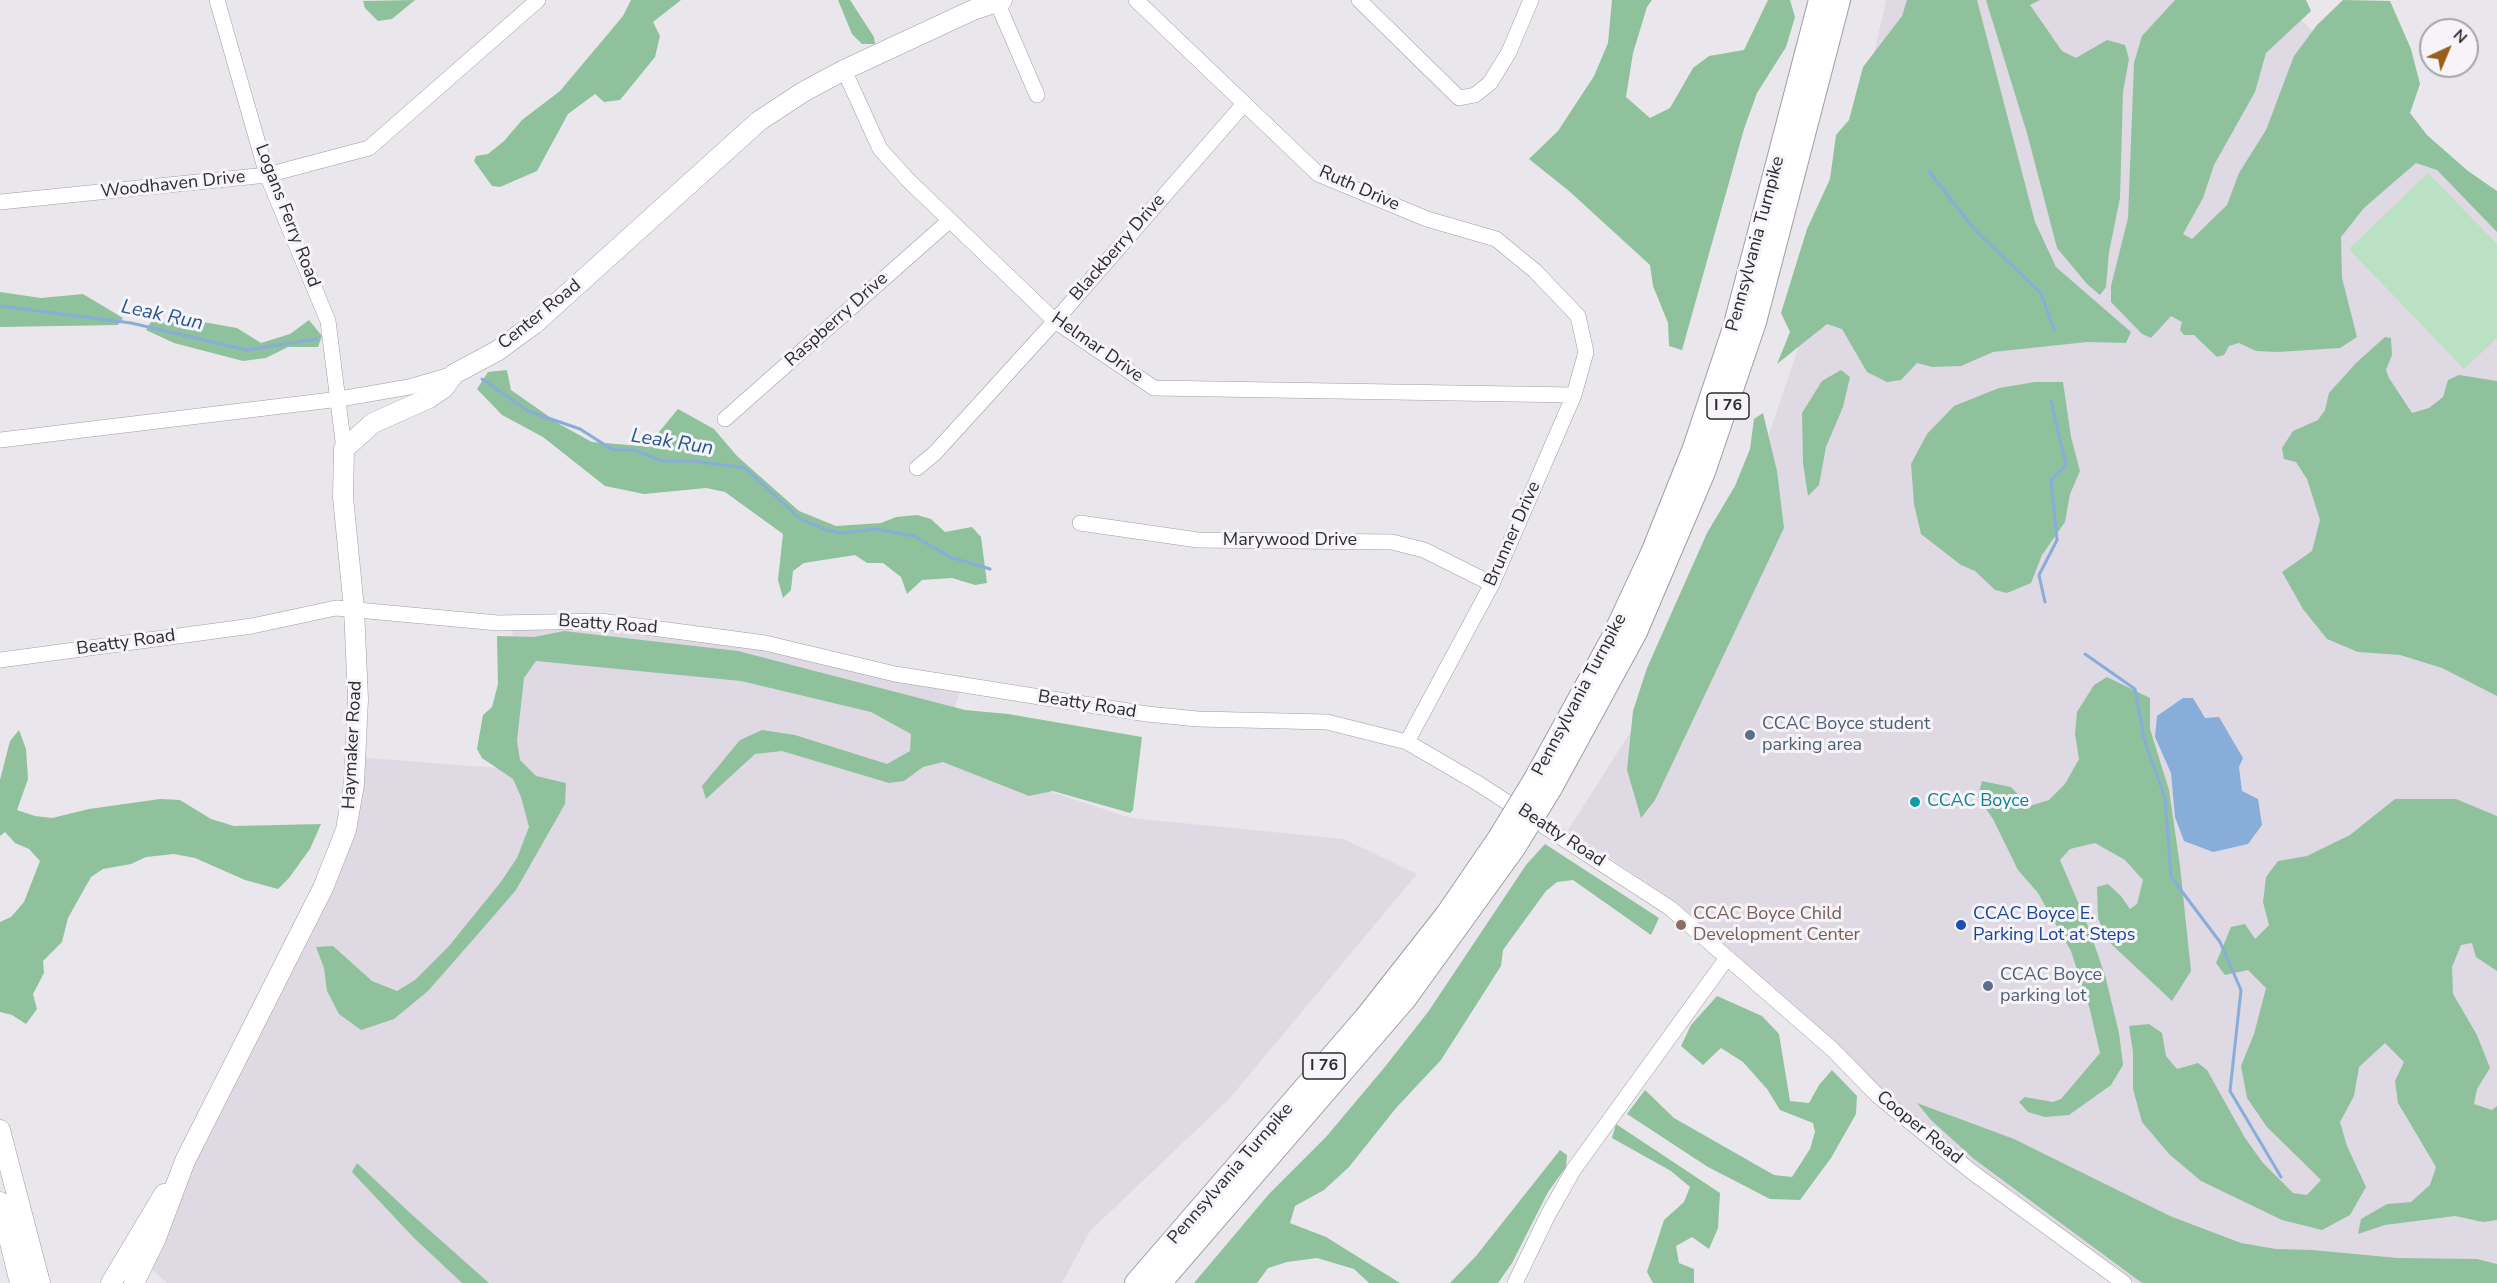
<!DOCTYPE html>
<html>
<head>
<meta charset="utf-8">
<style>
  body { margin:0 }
  #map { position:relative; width:2497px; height:1283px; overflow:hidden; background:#e9e7eb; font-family:"Nunito Sans",sans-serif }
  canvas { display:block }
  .north { position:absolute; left:2419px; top:18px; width:60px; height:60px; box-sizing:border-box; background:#f6f4f8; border:2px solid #a6a4a7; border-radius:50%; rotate:44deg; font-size:16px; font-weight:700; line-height:24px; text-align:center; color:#2d2c2e }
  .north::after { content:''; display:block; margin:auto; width:21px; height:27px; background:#975f19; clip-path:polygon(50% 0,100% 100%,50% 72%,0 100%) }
</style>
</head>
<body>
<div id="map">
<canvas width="2497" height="1283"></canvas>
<div class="north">N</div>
</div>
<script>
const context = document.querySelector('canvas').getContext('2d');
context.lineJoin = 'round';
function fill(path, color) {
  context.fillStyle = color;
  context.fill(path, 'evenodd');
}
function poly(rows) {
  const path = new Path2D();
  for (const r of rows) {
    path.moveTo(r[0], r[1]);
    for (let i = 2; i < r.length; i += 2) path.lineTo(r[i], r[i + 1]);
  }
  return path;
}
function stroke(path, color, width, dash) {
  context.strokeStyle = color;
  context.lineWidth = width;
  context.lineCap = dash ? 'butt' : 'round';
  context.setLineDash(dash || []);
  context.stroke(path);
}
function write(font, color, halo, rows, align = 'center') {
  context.font = font + ' "Nunito Sans",sans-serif';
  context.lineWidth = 6;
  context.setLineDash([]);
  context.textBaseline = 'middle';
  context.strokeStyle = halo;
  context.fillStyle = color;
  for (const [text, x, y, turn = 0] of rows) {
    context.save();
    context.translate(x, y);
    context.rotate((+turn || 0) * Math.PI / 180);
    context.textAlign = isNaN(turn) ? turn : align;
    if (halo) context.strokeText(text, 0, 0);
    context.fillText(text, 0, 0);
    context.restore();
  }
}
fill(poly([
  [1886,0,2280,0,2497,206,2497,1283,2136,1283,1977,1167,1884,1092,1676,902,1568,830,1668,673,1745,505,1806,325,1850,161],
  [600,621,962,686,938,755,1131,818,1344,839,1417,874,1229,1099,1090,1231,1062,1283,167,1283,144,1262,323,888,355,757,498,768,514,622]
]), '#dfd9e4');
fill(poly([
  [2428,173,2497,244,2497,338,2464,369,2349,249]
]), '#bae1c3');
fill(poly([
  [415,0,392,19,378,21,365,8,363,1],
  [631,0,681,0,653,22,660,36,655,57,620,100,604,102,595,94,568,114,537,171,500,187,492,186,474,161,476,156,488,154,504,141,522,120,560,91,623,16],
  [838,0,850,0,874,37,875,44,862,44,852,34],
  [1612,0,1652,0,1647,7,1633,53,1626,97,1650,118,1670,108,1693,68,1709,56,1744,50,1768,0,1790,0,1795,17,1786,47,1757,93,1744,129,1682,350,1669,346,1668,323,1653,286,1650,265,1569,191,1529,159,1558,131,1594,76,1608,43],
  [1907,0,1977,0,2035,222,2056,267,2131,332,2126,343,2087,342,1993,352,1961,366,1932,367,1917,363,1901,380,1887,382,1867,372,1842,329,1827,324,1777,364,1790,332,1781,313,1807,229,1830,179,1836,135,1849,120,1863,67,1902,16],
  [1986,0,2040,0,2030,5,2062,51,2076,58,2107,40,2125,45,2129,59,2123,92,2120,198,2109,252,2106,287,2100,295,2087,284,2057,248,2027,133],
  [2175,0,2306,0,2311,11,2266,53,2255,92,2214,165,2203,198,2183,234,2192,239,2227,205,2239,173,2266,130,2294,56,2317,25,2343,0,2390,1,2411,49,2420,84,2410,113,2427,135,2468,171,2497,191,2497,232,2437,170,2416,163,2364,208,2341,237,2342,278,2357,337,2340,348,2278,352,2256,351,2239,343,2229,346,2224,355,2217,357,2194,335,2184,335,2180,330,2182,322,2171,316,2151,338,2142,334,2111,302,2111,286,2128,218,2134,63,2142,36],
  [0,292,41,298,83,294,123,318,118,325,0,327],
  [186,319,237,328,261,343,290,334,309,320,322,336,318,347,288,347,266,358,243,361,174,343,146,330,151,322],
  [2385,337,2391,338,2392,355,2386,370,2389,378,2412,413,2429,408,2443,397,2448,380,2459,375,2497,381,2497,696,2442,668,2400,655,2358,652,2327,639,2303,609,2282,572,2312,551,2320,520,2307,479,2296,462,2284,459,2282,448,2293,431,2318,420,2325,410,2329,393,2356,363],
  [507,370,511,390,561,425,592,442,641,446,649,444,678,409,714,429,737,456,799,511,836,526,881,523,896,517,917,515,931,519,945,532,972,527,981,537,987,583,975,585,952,578,922,580,907,594,901,577,883,563,867,563,855,555,804,563,793,571,791,590,783,598,778,580,783,534,725,492,706,488,644,494,605,486,543,437,502,415,477,389,488,372],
  [1841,370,1850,377,1843,407,1826,447,1819,485,1808,496,1803,463,1802,413,1822,381],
  [2035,382,2063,382,2071,437,2080,471,2070,494,2065,522,2042,555,2031,583,2007,593,1995,590,1975,571,1961,565,1921,534,1914,504,1911,464,1927,434,1954,406,1999,388],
  [1763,413,1777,471,1784,528,1655,800,1641,818,1627,770,1633,711,1647,668,1707,533,1735,486,1750,449,1754,419],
  [564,631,738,651,965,710,1008,714,1142,737,1133,810,1130,813,1053,791,1029,796,943,762,923,767,904,781,889,783,782,751,755,754,706,799,702,786,740,740,762,730,795,735,887,764,910,751,911,734,871,712,741,681,536,661,524,678,517,741,520,760,536,776,566,783,565,804,516,890,478,934,428,991,394,1019,361,1030,339,1014,327,991,324,968,316,947,333,946,372,981,397,991,415,980,449,946,500,883,517,858,529,827,521,797,513,779,482,758,477,749,483,715,492,707,498,684,497,636,534,637],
  [2107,677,2150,698,2150,729,2169,790,2180,866,2191,971,2172,1001,2107,940,2098,918,2097,887,2108,884,2121,896,2130,909,2137,904,2143,880,2125,860,2095,843,2070,849,2060,860,2086,921,2105,975,2119,1033,2123,1065,2111,1085,2069,1115,2045,1117,2028,1112,2019,1102,2025,1097,2053,1102,2061,1099,2100,1053,2090,1010,2071,951,2038,893,2018,870,1993,819,1978,797,1982,781,2011,787,2029,806,2049,800,2065,784,2079,759,2075,734,2077,712,2094,685],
  [19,730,26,749,28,779,17,810,35,816,52,818,89,809,160,799,180,800,211,819,234,826,321,824,310,849,289,878,278,889,245,880,195,858,174,854,146,857,131,864,103,869,91,877,68,918,62,942,43,961,44,973,33,994,37,1009,26,1024,12,1015,0,1012,0,922,11,917,24,902,40,861,29,849,15,843,5,832,0,836,0,780,10,741],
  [2395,799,2456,799,2497,816,2497,971,2476,957,2472,943,2461,945,2452,967,2453,994,2477,1035,2490,1068,2477,1089,2474,1104,2492,1110,2497,1106,2497,1220,2483,1222,2455,1216,2385,1225,2358,1234,2361,1219,2387,1204,2411,1202,2430,1185,2436,1167,2398,1103,2395,1081,2404,1062,2385,1043,2359,1067,2354,1096,2340,1122,2347,1146,2366,1187,2350,1215,2322,1230,2282,1220,2201,1181,2169,1154,2142,1122,2133,1089,2133,1052,2129,1026,2149,1024,2162,1033,2166,1056,2177,1069,2198,1063,2207,1070,2245,1138,2263,1163,2293,1193,2307,1195,2321,1180,2267,1127,2247,1098,2241,1066,2254,1034,2266,988,2248,970,2225,975,2216,963,2231,927,2245,924,2255,939,2269,925,2263,902,2266,877,2278,861,2307,856,2350,835],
  [1545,844,1659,918,1651,935,1573,880,1557,882,1546,891,1503,950,1501,966,1441,1060,1396,1108,1349,1167,1324,1190,1295,1206,1290,1223,1326,1237,1400,1283,1369,1283,1354,1269,1317,1258,1287,1262,1268,1268,1257,1283,1194,1283,1269,1194,1326,1137,1384,1068,1428,1012,1526,865],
  [1717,996,1762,1016,1779,1034,1790,1101,1809,1103,1819,1085,1832,1070,1857,1096,1856,1114,1831,1158,1800,1200,1770,1199,1708,1167,1627,1114,1645,1090,1674,1118,1774,1175,1792,1177,1810,1149,1815,1132,1813,1123,1780,1110,1767,1089,1743,1062,1721,1048,1703,1065,1681,1046,1691,1025],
  [1917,1103,2014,1139,2170,1216,2241,1243,2276,1249,2312,1250,2398,1258,2477,1259,2497,1264,2497,1283,2142,1283,1974,1159,1931,1120],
  [1616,1124,1720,1193,1718,1228,1709,1249,1692,1237,1676,1246,1679,1263,1694,1269,1694,1283,1653,1283,1647,1272,1664,1220,1684,1202,1690,1187,1671,1171,1612,1138],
  [1560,1150,1567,1155,1566,1167,1548,1192,1512,1263,1498,1283,1450,1283,1476,1256],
  [357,1163,409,1212,489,1283,462,1283,414,1238,352,1172]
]), '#8fc29c');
fill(poly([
  [2183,698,2193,698,2205,718,2219,717,2243,758,2239,767,2242,791,2258,799,2262,825,2248,844,2213,852,2184,841,2175,817,2171,773,2155,737,2157,716]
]), '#88add9');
stroke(poly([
  [1929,171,1974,229,2041,293,2054,330],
  [0,306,131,323,247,350,317,339],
  [482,379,528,411,580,429,613,450,634,450,662,461,693,461,745,468,799,518,826,530,841,533,875,529,914,536,950,557,990,569],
  [2045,602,2039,575,2057,540,2051,480,2066,465,2051,401],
  [2085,654,2135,689,2144,739,2165,798,2171,877,2220,942,2241,990,2230,1091,2281,1177]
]), '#88add9', 3);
const minor = poly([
  [217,0,267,175,328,321,344,449],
  [1136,0,1318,174,1427,219,1496,239,1535,271,1578,316,1586,352,1574,395,1492,584,1407,742],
  [1359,0,1459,98,1475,95,1490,83,1509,52,1531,0],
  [997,2,1037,95],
  [844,70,880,149,909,181,1055,321,1154,388,1574,395],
  [0,202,267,175,369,148,538,0],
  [725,419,949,221],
  [0,440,340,399,409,387,454,374],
  [917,468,935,453,1055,321,1243,105],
  [1080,523,1198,540,1392,542,1424,550,1492,584],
  [0,660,252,626,336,608,498,623,600,621,765,643,895,674,1147,714,1198,719,1327,722,1407,742,1479,784,1670,908,1832,1049,1878,1096,1972,1172,2124,1283],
  [1515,1283,1548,1215,1574,1169,1727,958]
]);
const major = poly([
  [0,1130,40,1283],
  [0,1202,20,1283],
  [111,1283,164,1194],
  [134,1283,156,1238,185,1161,323,888,346,830,354,784,358,699,354,609,343,497,344,449,373,423,429,398,444,388,454,374,497,351,534,324,759,121,803,92,844,70,973,10,1002,0]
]);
const highway = poly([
  [1535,779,1612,639,1652,553,1694,448,1734,328,1820,0],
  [1551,788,1636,632,1704,472,1755,322,1839,0],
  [1136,1283,1366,1017,1447,914,1499,838],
  [1160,1283,1405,999,1514,848]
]);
stroke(minor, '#9f9da1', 16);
stroke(major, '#9f9da1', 21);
stroke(highway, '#9f9da1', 24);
stroke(minor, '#fff', 15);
stroke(major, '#fff', 20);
stroke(highway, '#fff', 22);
const highwayBridge = poly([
  [1499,838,1535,779],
  [1514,848,1551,788]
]);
stroke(highwayBridge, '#9f9da1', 24, []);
stroke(highwayBridge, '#fff', 22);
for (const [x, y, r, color] of [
  [1750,735,6,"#5c6f8a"],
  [1915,802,6,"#0f9aa8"],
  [1681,925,6,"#8d6e63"],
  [1961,925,6,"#1a4fb4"],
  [1988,986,6,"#5c6f8a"]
]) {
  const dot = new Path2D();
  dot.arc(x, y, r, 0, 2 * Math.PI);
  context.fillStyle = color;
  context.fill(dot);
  stroke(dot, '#f6f4f8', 2);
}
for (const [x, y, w] of [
  [1728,406,42],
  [1324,1066,42]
]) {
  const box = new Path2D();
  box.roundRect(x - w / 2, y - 13, w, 26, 4.5);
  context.fillStyle = '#f6f4f8';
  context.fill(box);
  stroke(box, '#2d2c2e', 1.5);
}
write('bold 16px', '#2d2c2e', null, [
  ["I 76",1728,406],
  ["I 76",1324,1066]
]);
write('18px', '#2d2c2e', '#f6f4f8', [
  ["Woodhaven Drive",173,185,-6],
  ["Ruth Drive",1359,189,24],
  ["Logans Ferry Road",287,216,69],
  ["Pennsylvania Turnpike",1756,244,-75],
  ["Blackberry Drive",1118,248,-49],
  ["Center Road",540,315,-39],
  ["Raspberry Drive",837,320,-42],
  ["Helmar Drive",1097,348,35],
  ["Brunner Drive",1513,534,-66],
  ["Marywood Drive",1290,541],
  ["Beatty Road",608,625,4],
  ["Beatty Road",126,643,-8],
  ["Pennsylvania Turnpike",1580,695,-62],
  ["Beatty Road",1087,705,9],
  ["Haymaker Road",353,745,-87],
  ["Beatty Road",1561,836,33],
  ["Cooper Road",1919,1128,39],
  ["Pennsylvania Turnpike",1231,1174,-49]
]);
write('18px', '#4e5e75', '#f6f4f8', [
  ["CCAC Boyce student",1762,725],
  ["parking area",1762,746],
  ["CCAC Boyce",2000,976],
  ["parking lot",2000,997]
], 'left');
write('18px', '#0d838f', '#f6f4f8', [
  ["CCAC Boyce",1927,802]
], 'left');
write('18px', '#785e54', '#f6f4f8', [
  ["CCAC Boyce Child",1693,915],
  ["Development Center",1693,936]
], 'left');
write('18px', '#164399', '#f6f4f8', [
  ["CCAC Boyce E.",1973,915],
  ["Parking Lot at Steps",1973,936]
], 'left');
write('italic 20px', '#265991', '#f6f4f8', [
  ["Leak Run",162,316,12],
  ["Leak Run",672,443,9]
]);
</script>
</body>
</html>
